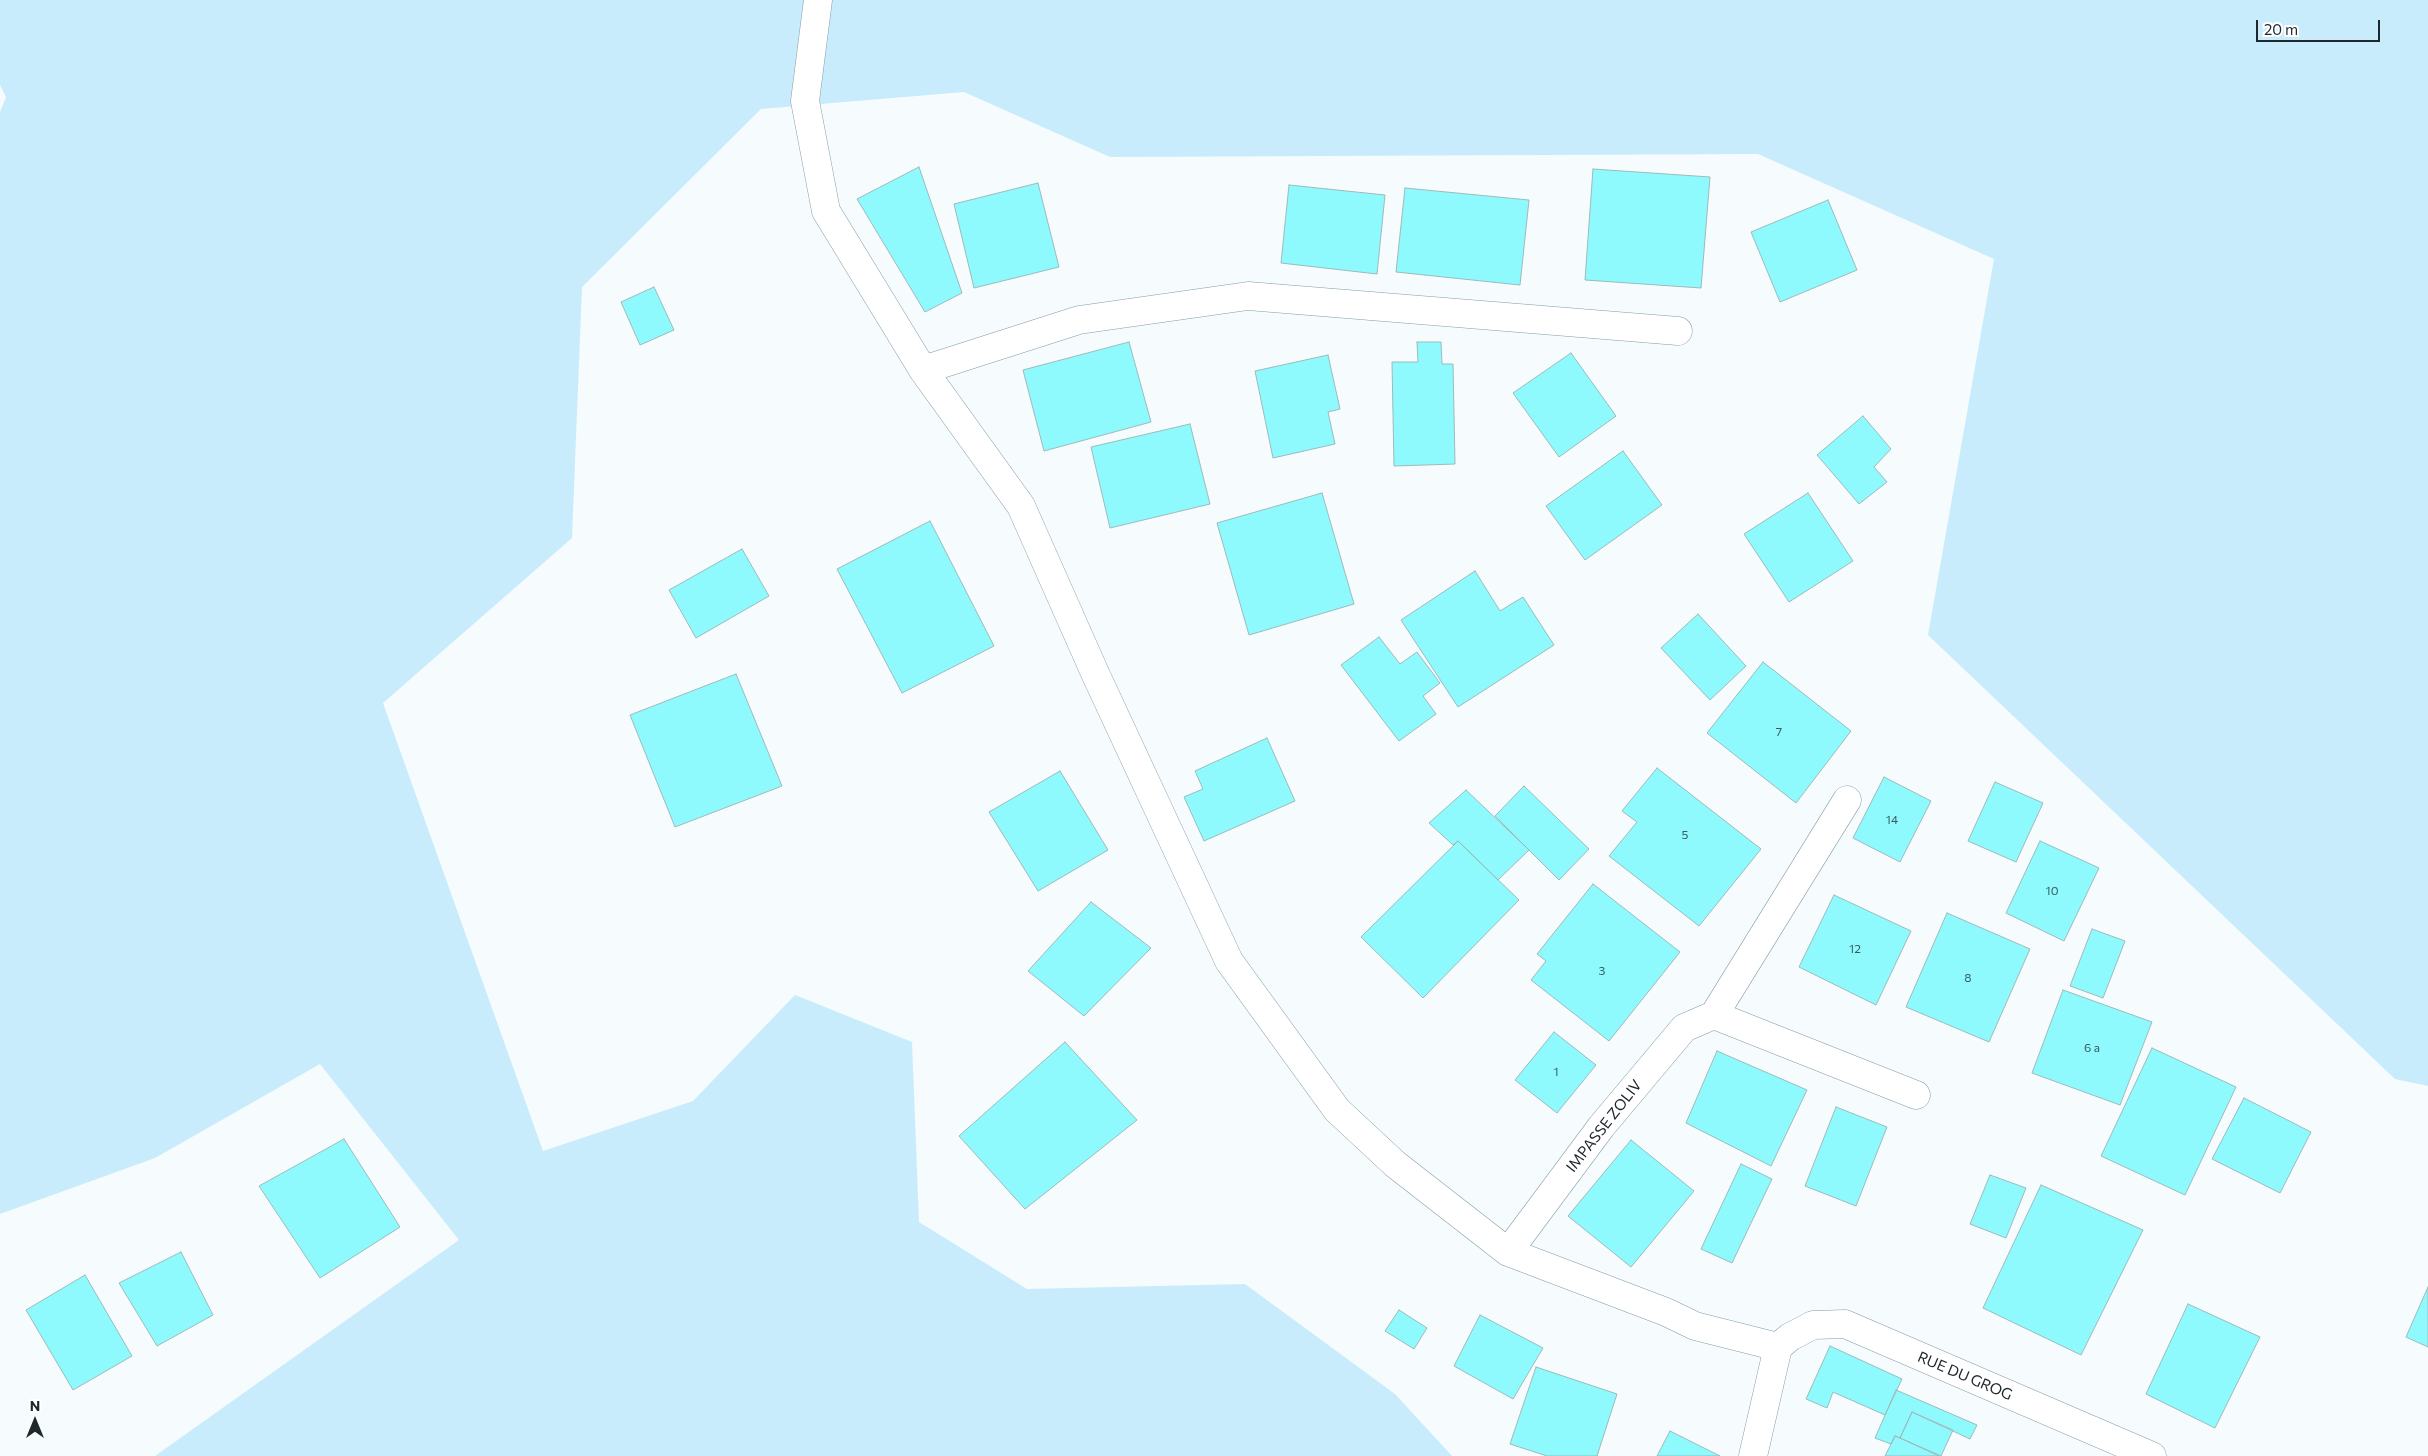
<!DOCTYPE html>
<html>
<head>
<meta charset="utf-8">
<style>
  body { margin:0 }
  #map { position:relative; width:2428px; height:1456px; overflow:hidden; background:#f6fbfd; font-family:Commissioner,sans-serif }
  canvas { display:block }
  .north { position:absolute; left:10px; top:1396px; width:50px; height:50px; -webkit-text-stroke:4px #fff; paint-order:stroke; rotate:0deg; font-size:14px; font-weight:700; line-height:20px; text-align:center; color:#1d272c }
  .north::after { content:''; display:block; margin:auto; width:18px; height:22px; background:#1d272c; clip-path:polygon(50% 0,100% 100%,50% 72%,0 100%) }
  .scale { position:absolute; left:2256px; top:20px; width:124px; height:22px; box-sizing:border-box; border:2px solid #1d272c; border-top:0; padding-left:6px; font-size:15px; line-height:18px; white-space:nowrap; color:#1d272c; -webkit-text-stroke:4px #fff; paint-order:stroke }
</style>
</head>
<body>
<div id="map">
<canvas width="2428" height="1456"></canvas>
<div class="north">N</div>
<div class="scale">20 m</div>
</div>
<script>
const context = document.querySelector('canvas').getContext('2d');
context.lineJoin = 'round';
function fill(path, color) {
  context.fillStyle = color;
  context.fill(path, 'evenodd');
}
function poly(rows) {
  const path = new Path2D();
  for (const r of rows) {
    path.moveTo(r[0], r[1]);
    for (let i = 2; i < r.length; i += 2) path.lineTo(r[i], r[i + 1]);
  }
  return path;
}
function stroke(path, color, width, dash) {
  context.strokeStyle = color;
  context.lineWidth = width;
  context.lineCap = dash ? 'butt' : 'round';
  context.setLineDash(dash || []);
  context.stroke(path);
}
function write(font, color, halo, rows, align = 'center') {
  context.font = font + ' Commissioner,sans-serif';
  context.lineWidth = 4.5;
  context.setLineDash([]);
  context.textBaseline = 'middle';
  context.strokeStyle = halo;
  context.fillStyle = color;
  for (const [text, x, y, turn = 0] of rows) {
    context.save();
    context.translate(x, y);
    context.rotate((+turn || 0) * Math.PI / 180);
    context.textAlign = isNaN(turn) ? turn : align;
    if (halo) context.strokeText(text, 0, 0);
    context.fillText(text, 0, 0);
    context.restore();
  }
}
fill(poly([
  [0,0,2428,0,2428,1086,2395,1079,1928,635,1994,259,1758,154,1110,157,964,92,761,109,582,287,572,538,383,703,543,1151,693,1101,795,995,912,1042,919,1222,1027,1289,1245,1284,1395,1394,1452,1456,155,1456,459,1240,320,1064,155,1158,0,1214,0,112,6,97,0,85]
]), '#c8ecfc');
const building = poly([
  [919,167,962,293,925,312,857,199,919,167],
  [1593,169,1710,177,1701,288,1585,280,1593,169],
  [1038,183,1059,267,974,288,954,204,1038,183],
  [1289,185,1385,195,1377,274,1281,263,1289,185],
  [1405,188,1529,200,1520,285,1396,272,1405,188],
  [1828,200,1857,270,1780,302,1751,232,1828,200],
  [654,287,674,330,640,345,621,302,654,287],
  [1129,342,1151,422,1044,451,1023,370,1129,342],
  [1417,342,1441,342,1442,364,1453,364,1455,464,1394,466,1392,362,1418,362,1417,342],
  [1571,353,1616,416,1559,457,1513,393,1571,353],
  [1328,355,1340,409,1328,412,1335,444,1273,458,1255,371,1328,355],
  [1863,416,1891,449,1874,467,1887,482,1859,504,1817,455,1863,416],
  [1190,424,1210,504,1110,528,1091,447,1190,424],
  [1623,451,1662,505,1585,560,1546,506,1623,451],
  [1322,493,1354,604,1249,635,1217,523,1322,493],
  [1808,493,1853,561,1789,602,1744,534,1808,493],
  [930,521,994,646,902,693,837,569,930,521],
  [742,549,769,596,696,638,669,590,742,549],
  [1475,571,1500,611,1523,597,1554,645,1458,707,1401,620,1475,571],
  [1698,614,1746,666,1710,700,1661,648,1698,614],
  [1379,637,1400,664,1417,652,1440,683,1423,696,1436,714,1399,741,1341,665,1379,637],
  [1763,662,1851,731,1796,803,1707,733,1763,662],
  [736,674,782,786,675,827,630,715,736,674],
  [1267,738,1295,801,1204,841,1184,797,1203,789,1195,771,1267,738],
  [1657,768,1761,849,1699,926,1609,856,1637,822,1622,811,1657,768],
  [1060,771,1108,850,1038,891,989,812,1060,771],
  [1884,777,1931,801,1900,862,1853,838,1884,777],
  [1995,782,2043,803,2016,862,1968,841,1995,782],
  [1524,786,1589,849,1559,880,1495,816,1524,786],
  [1466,790,1529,850,1498,880,1458,841,1453,845,1429,823,1466,790],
  [1458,841,1519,900,1423,998,1361,937,1458,841],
  [2040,841,2099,868,2064,941,2006,913,2040,841],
  [1593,884,1680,952,1609,1041,1531,980,1546,961,1537,954,1593,884],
  [1834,895,1911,931,1876,1005,1799,967,1834,895],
  [1091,902,1151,948,1084,1016,1028,971,1091,902],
  [1947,913,2030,949,1989,1042,1906,1007,1947,913],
  [2092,929,2125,941,2103,998,2070,986,2092,929],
  [2063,990,2152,1022,2120,1105,2032,1073,2063,990],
  [1554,1032,1596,1065,1557,1113,1515,1080,1554,1032],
  [1065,1042,1137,1120,1025,1209,959,1136,1065,1042],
  [2152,1048,2236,1087,2185,1195,2101,1156,2152,1048],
  [1717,1051,1807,1090,1771,1166,1686,1123,1717,1051],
  [2244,1098,2311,1132,2280,1193,2212,1159,2244,1098],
  [1836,1107,1887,1127,1856,1206,1805,1186,1836,1107],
  [344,1139,400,1227,320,1278,259,1186,344,1139],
  [1631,1140,1694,1191,1631,1267,1568,1216,1631,1140],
  [1741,1164,1772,1179,1732,1263,1701,1249,1741,1164],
  [1990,1175,2026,1188,2006,1238,1970,1224,1990,1175],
  [2041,1185,2143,1230,2081,1355,1983,1308,2041,1185],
  [181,1252,213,1315,157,1346,119,1283,181,1252],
  [85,1275,132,1356,73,1390,26,1310,85,1275],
  [2428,1287,2428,1347,2406,1337,2428,1287],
  [2188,1304,2260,1337,2215,1428,2146,1394,2188,1304],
  [1399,1310,1427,1328,1414,1349,1385,1331,1399,1310],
  [1480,1315,1543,1348,1513,1399,1454,1366,1480,1315],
  [1830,1346,1902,1379,1885,1415,1833,1392,1827,1408,1806,1399,1830,1346],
  [1536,1367,1617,1394,1597,1456,1547,1456,1510,1444,1536,1367],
  [1896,1390,1977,1425,1970,1439,1912,1412,1900,1438,1895,1436,1891,1444,1875,1438,1896,1390],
  [1912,1412,1953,1430,1941,1456,1900,1438,1912,1412],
  [1670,1431,1720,1456,1657,1456,1670,1431],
  [1895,1436,1900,1438,1939,1456,1885,1456,1895,1436]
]);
fill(building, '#8ffafe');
stroke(building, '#9cbabb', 1);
const minor = poly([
  [818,0,805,101,826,211,923,370,1021,506,1095,673,1229,961,1337,1110,1395,1164,1508,1252,1666,1312,1695,1326,1778,1347],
  [923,370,1079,320,1248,296,1678,331],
  [1714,1015,1916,1095],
  [1508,1252,1601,1127,1684,1028,1714,1015,1847,800],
  [1778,1347,1790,1337,1813,1325,1845,1324,2152,1456],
  [1753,1456,1778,1347]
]);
stroke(minor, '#849da8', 29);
stroke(minor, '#fff', 28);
write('12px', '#3a5c60', null, [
  ["7",1779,732],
  ["14",1892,820],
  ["5",1685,835],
  ["10",2052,891],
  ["12",1855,949],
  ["3",1602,971],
  ["8",1968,978],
  ["6 a",2092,1048],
  ["1",1556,1072]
]);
write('15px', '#1d272c', '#fff', [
  ["IMPASSE ZOLIV",1604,1126,-52],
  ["RUE DU GROG",1965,1376,23]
]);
</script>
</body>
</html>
